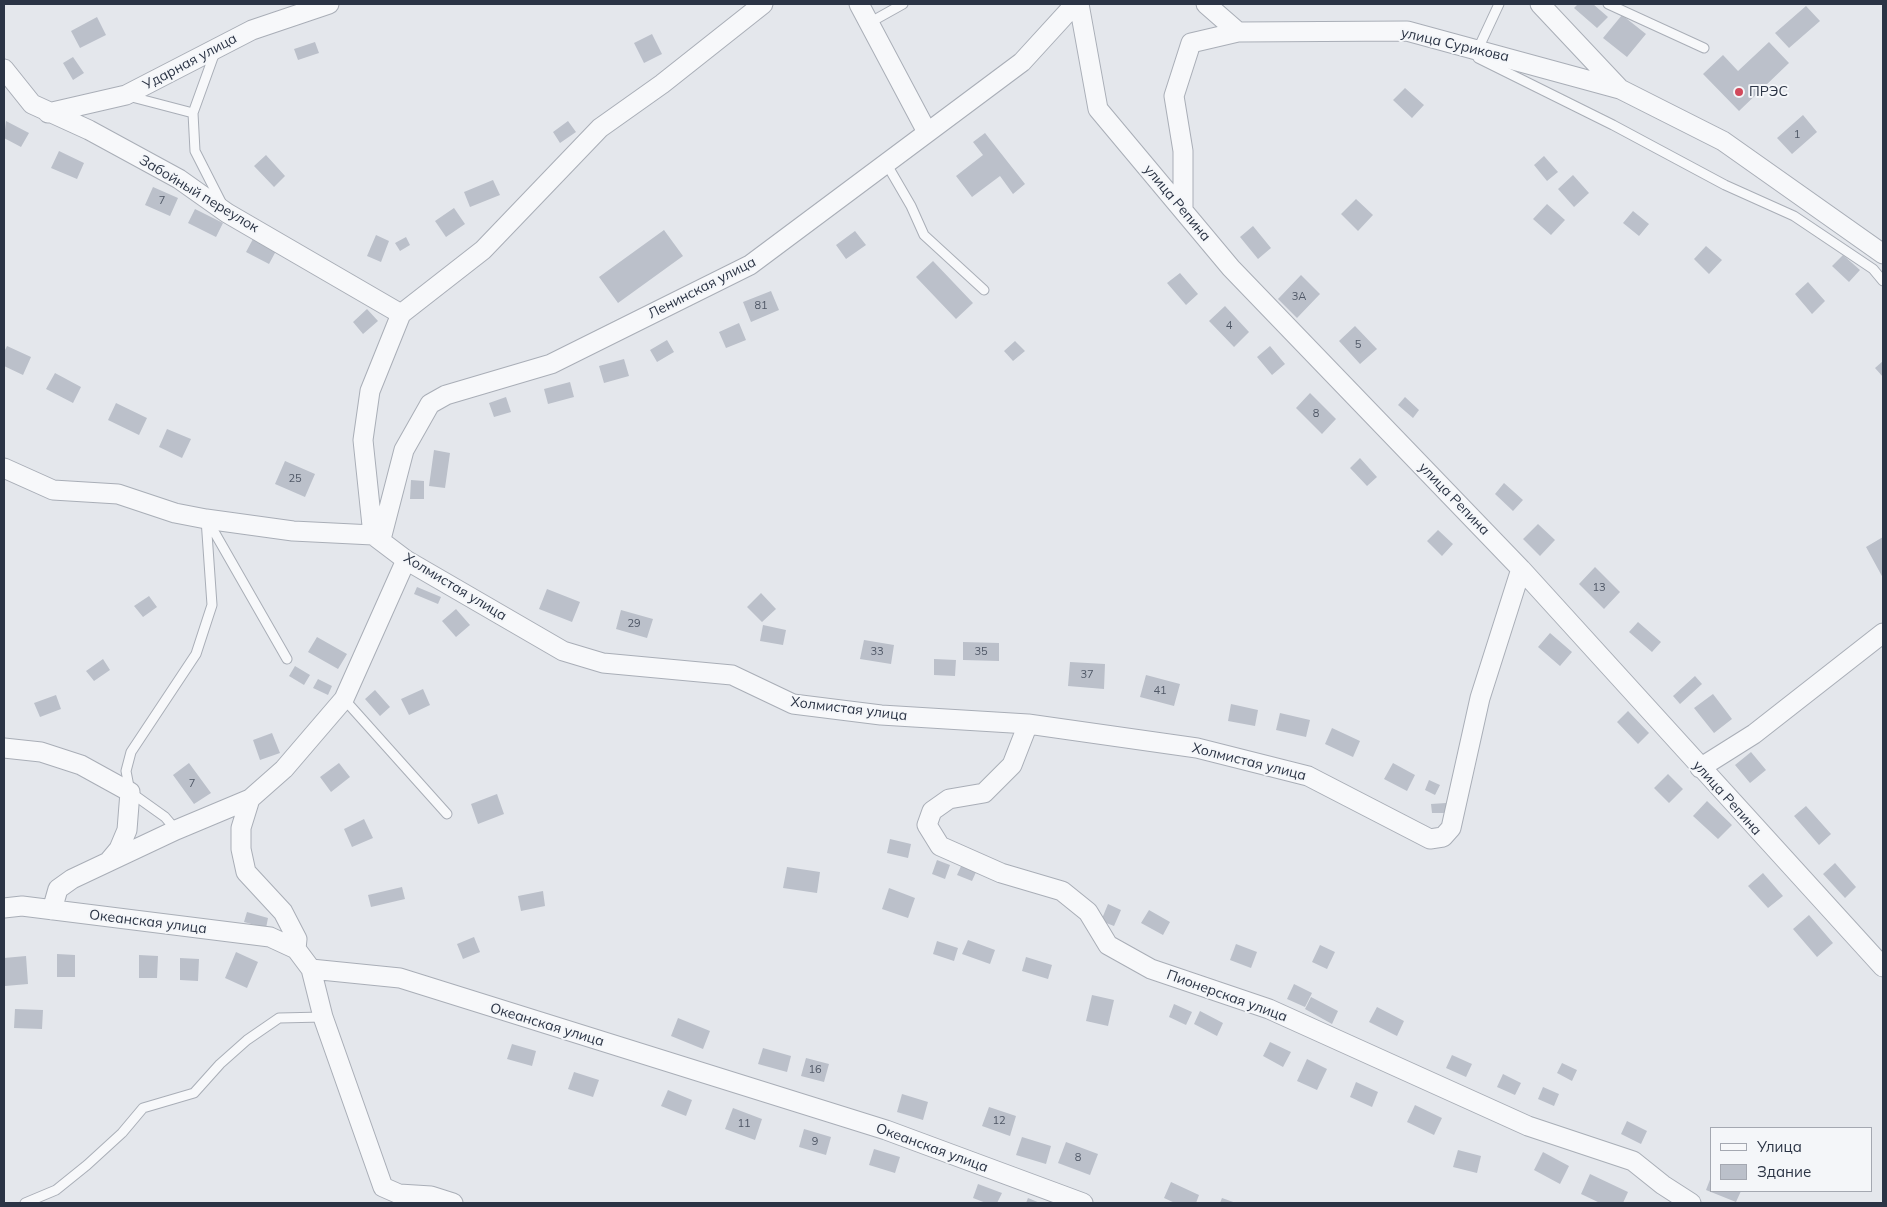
<!DOCTYPE html>
<html>
<head>
<meta charset="utf-8">
<style>
  body { margin:0 }
  #map { position:relative; width:1887px; height:1207px; overflow:hidden; background:#e4e7ec; font-family:Mulish,sans-serif }
  canvas { display:block }
  .frame { position:absolute; inset:0; border:5px solid #2b3445; pointer-events:none }
  .legend { position:absolute; left:1710px; top:1127px; width:162px; height:65px; box-sizing:border-box; background:#f4f6f9; border:1px solid #a4a8b1; margin:0; padding:6px 9px; list-style:none; font-size:15px; color:#2b3445 }
  .legend li { display:flex; align-items:center; gap:10px; height:25px }
  .legend b { width:25px; border:1px solid #a4a8b1 }
</style>
</head>
<body>
<div id="map">
<canvas width="1887" height="1207"></canvas>
<div class="frame"></div>
<ul class="legend">
<li><b style="height:6px;background:#f7f8fa"></b>Улица</li>
<li><b style="height:14px;background:#bbc0ca"></b>Здание</li>
</ul>
</div>
<script>
const context = document.querySelector('canvas').getContext('2d');
context.lineJoin = 'round';
function fill(path, color) {
  context.fillStyle = color;
  context.fill(path, 'evenodd');
}
function poly(rows) {
  const path = new Path2D();
  for (const r of rows) {
    path.moveTo(r[0], r[1]);
    for (let i = 2; i < r.length; i += 2) path.lineTo(r[i], r[i + 1]);
  }
  return path;
}
function stroke(path, color, width, dash) {
  context.strokeStyle = color;
  context.lineWidth = width;
  context.lineCap = dash ? 'butt' : 'round';
  context.setLineDash(dash || []);
  context.stroke(path);
}
function write(font, color, halo, rows, align = 'center') {
  context.font = font + ' Mulish,sans-serif';
  context.lineWidth = 4;
  context.setLineDash([]);
  context.textBaseline = 'middle';
  context.strokeStyle = halo;
  context.fillStyle = color;
  for (const [text, x, y, turn = 0] of rows) {
    context.save();
    context.translate(x, y);
    context.rotate((+turn || 0) * Math.PI / 180);
    context.textAlign = isNaN(turn) ? turn : align;
    if (halo) context.strokeText(text, 0, 0);
    context.fillText(text, 0, 0);
    context.restore();
  }
}
fill(poly([
  [1578,4,1593,4,1608,17,1597,28,1574,8],
  [1806,6,1820,21,1789,48,1775,33],
  [1622,15,1646,34,1627,57,1603,38],
  [97,17,106,35,80,48,71,31],
  [652,34,662,54,644,63,634,43],
  [315,42,319,53,298,60,294,49],
  [1769,42,1789,63,1739,111,1703,74,1723,55,1738,71],
  [73,57,84,73,73,80,63,63],
  [1405,88,1424,105,1412,118,1393,100],
  [1803,115,1817,132,1792,154,1777,138],
  [6,121,29,133,21,147,4,138],
  [568,121,576,132,560,143,553,132],
  [985,133,1025,184,1013,194,1000,176,972,197,956,176,983,155,973,142],
  [59,151,84,163,77,179,51,168],
  [266,155,285,176,274,187,254,166],
  [1544,156,1558,172,1547,181,1534,165],
  [1573,175,1589,193,1574,207,1558,189],
  [493,180,500,195,470,207,464,192],
  [153,187,178,198,170,216,145,205],
  [1356,199,1373,215,1358,231,1341,214],
  [1547,204,1565,220,1551,235,1533,219],
  [454,208,465,224,446,237,435,221],
  [195,209,223,223,216,237,188,223],
  [1633,211,1649,224,1639,236,1623,223],
  [1253,226,1271,248,1258,259,1240,237],
  [664,230,683,256,618,303,599,277],
  [855,231,866,245,846,259,836,245],
  [376,235,389,241,381,262,367,256],
  [406,237,410,245,400,251,395,243],
  [253,239,276,251,269,264,246,252],
  [1706,246,1722,260,1709,274,1694,259],
  [1843,255,1860,270,1849,282,1832,266],
  [933,261,973,303,956,319,916,277],
  [1180,273,1198,294,1186,305,1167,283],
  [1301,275,1320,294,1297,318,1278,299],
  [1808,282,1825,301,1812,314,1795,294],
  [771,291,779,310,751,322,743,302],
  [1225,306,1249,332,1234,347,1209,321],
  [367,309,378,321,363,334,353,322],
  [739,323,746,340,726,348,719,332],
  [1355,326,1377,349,1360,364,1339,341],
  [667,340,674,352,657,362,650,350],
  [1015,341,1025,351,1013,361,1004,351],
  [7,346,31,357,23,375,4,366,4,352],
  [1270,346,1285,364,1272,375,1257,357],
  [624,359,629,376,604,383,599,366],
  [1883,361,1883,377,1875,368],
  [55,373,81,387,73,403,46,389],
  [570,382,574,397,548,404,544,389],
  [1310,393,1336,419,1322,434,1296,408],
  [506,397,511,412,494,417,489,403],
  [1405,397,1419,410,1413,418,1398,405],
  [116,403,147,418,139,435,108,420],
  [167,429,191,439,182,458,159,447],
  [434,450,450,453,445,488,429,486],
  [1360,458,1377,477,1367,486,1350,468],
  [285,461,315,474,305,497,275,484],
  [411,480,424,481,424,499,410,499],
  [1504,483,1523,500,1513,511,1495,494],
  [1538,524,1555,540,1540,556,1523,539],
  [1438,530,1453,544,1442,556,1427,541],
  [1883,537,1883,578,1866,547],
  [1595,567,1620,592,1604,609,1579,584],
  [417,587,441,597,438,604,414,594],
  [547,589,580,602,572,622,539,609],
  [761,593,776,609,762,622,747,607],
  [149,596,157,607,143,617,134,606],
  [456,609,470,625,456,637,442,621],
  [621,610,653,619,647,638,616,629],
  [1638,622,1661,642,1652,652,1629,632],
  [763,625,786,630,783,645,760,641],
  [1550,633,1572,652,1560,666,1538,647],
  [317,637,347,654,338,669,308,652],
  [864,640,894,645,891,664,860,659],
  [963,642,999,643,999,661,963,660],
  [103,659,110,670,94,681,86,671],
  [934,659,956,660,955,676,934,675],
  [1070,662,1105,664,1104,689,1068,686],
  [295,666,310,675,304,685,289,676],
  [1146,675,1180,684,1174,706,1140,697],
  [1695,676,1702,684,1680,704,1673,696],
  [318,679,332,686,328,695,313,688],
  [423,689,430,705,409,715,401,699],
  [375,690,390,707,380,716,365,699],
  [1713,694,1732,719,1714,733,1694,708],
  [56,695,61,709,40,717,34,703],
  [1231,704,1258,710,1255,726,1228,721],
  [1628,711,1649,733,1638,744,1617,722],
  [1280,713,1310,720,1306,737,1276,730],
  [1332,728,1360,741,1353,757,1325,744],
  [272,733,280,753,260,760,253,740],
  [1751,752,1766,770,1750,783,1735,765],
  [189,763,211,793,194,804,173,775],
  [339,763,350,777,331,792,320,777],
  [1393,763,1415,775,1407,791,1384,779],
  [1668,774,1683,789,1669,803,1654,788],
  [1429,780,1440,785,1435,795,1425,790],
  [497,794,504,814,478,824,471,804],
  [1707,801,1732,825,1718,839,1693,816],
  [1446,803,1447,813,1432,813,1431,804],
  [1806,806,1831,834,1819,845,1794,816],
  [364,819,373,838,352,847,344,829],
  [890,839,911,844,908,858,887,853],
  [937,860,950,865,945,879,932,874],
  [1835,863,1856,887,1845,898,1823,874],
  [962,864,977,870,972,881,957,875],
  [787,867,820,872,817,893,783,888],
  [1763,873,1783,896,1768,908,1748,886],
  [402,887,405,899,371,907,368,895],
  [889,888,915,898,908,918,882,909],
  [543,891,545,906,521,911,518,896],
  [1108,904,1121,910,1114,926,1101,921],
  [1149,910,1170,922,1163,935,1141,923],
  [247,912,268,918,266,928,244,922],
  [1809,915,1833,943,1817,957,1793,929],
  [474,937,480,952,463,959,457,944],
  [968,940,995,950,990,964,962,954],
  [937,941,958,948,954,961,933,954],
  [1236,944,1257,952,1251,968,1230,960],
  [1320,945,1335,952,1327,969,1312,962],
  [236,952,258,962,247,988,225,978],
  [57,954,75,955,75,977,57,977],
  [139,955,158,956,157,978,139,978],
  [26,956,28,984,5,986,4,958],
  [1026,957,1052,965,1048,979,1022,971],
  [180,958,199,959,198,981,180,980],
  [1294,984,1312,993,1305,1007,1287,999],
  [1092,995,1114,1000,1108,1026,1086,1021],
  [1311,997,1338,1011,1332,1024,1305,1009],
  [1174,1004,1192,1012,1186,1025,1169,1017],
  [1377,1007,1404,1021,1397,1036,1369,1022],
  [15,1009,43,1010,42,1029,14,1028],
  [1200,1011,1223,1023,1217,1036,1194,1024],
  [678,1018,710,1031,703,1049,671,1036],
  [1270,1042,1291,1052,1283,1067,1263,1056],
  [512,1044,536,1051,532,1066,507,1059],
  [763,1048,791,1056,787,1072,758,1064],
  [1452,1055,1472,1064,1466,1077,1446,1068],
  [806,1058,829,1064,824,1082,801,1076],
  [1307,1059,1327,1069,1317,1090,1297,1081],
  [1562,1063,1577,1070,1572,1081,1557,1073],
  [574,1072,599,1080,593,1097,568,1089],
  [1503,1074,1521,1083,1515,1095,1497,1087],
  [1356,1082,1378,1092,1372,1107,1350,1097],
  [1543,1087,1559,1094,1554,1106,1538,1099],
  [668,1090,692,1100,686,1116,661,1106],
  [902,1094,928,1102,923,1120,897,1112],
  [1415,1105,1442,1118,1434,1135,1407,1122],
  [989,1107,1016,1116,1010,1136,982,1126],
  [733,1108,762,1119,755,1140,725,1129],
  [1627,1121,1647,1131,1641,1144,1621,1134],
  [804,1129,831,1137,826,1155,799,1147],
  [1022,1137,1051,1146,1046,1164,1016,1155],
  [1066,1142,1098,1154,1090,1175,1058,1163],
  [874,1149,900,1157,895,1173,869,1165],
  [1458,1150,1481,1156,1477,1173,1453,1167],
  [1543,1152,1569,1166,1560,1184,1534,1170],
  [1590,1174,1628,1192,1623,1203,1600,1203,1581,1194],
  [1711,1177,1711,1191,1741,1191,1736,1202,1706,1190],
  [1171,1182,1199,1195,1196,1203,1175,1203,1164,1198],
  [978,1184,1002,1193,997,1203,986,1203,973,1198],
  [1028,1198,1040,1203,1026,1203],
  [1222,1198,1236,1203,1220,1203]
]), '#bbc0ca');
const lane = poly([
  [1608,4,1704,48],
  [869,23,903,4],
  [1478,49,1499,4],
  [215,52,193,113,195,151,223,206],
  [1478,58,1613,125,1725,185,1794,216,1873,269,1883,281],
  [128,96,193,113],
  [886,163,911,206,924,235,984,290],
  [208,521,287,659],
  [344,699,447,814],
  [176,830,165,817,130,792,126,771,131,752,196,654,212,605,206,519],
  [25,1203,56,1190,87,1165,122,1133,143,1108,194,1093,220,1064,247,1040,279,1018,323,1017]
]);
const street = poly([
  [859,4,927,132],
  [1079,4,1098,109,1231,268,1521,569,1883,967],
  [1206,4,1238,32,1407,31,1620,89,1723,141,1883,254],
  [1540,4,1619,88],
  [4,69,32,104,89,130,179,179,227,213,401,314],
  [48,113,126,95,252,30,329,4],
  [1183,210,1183,151,1174,96,1191,43,1238,32],
  [4,468,53,490,118,494,175,513,206,519,293,531,373,535,406,560,563,651,603,663,732,675,793,704,881,715,1028,724,1197,748,1308,776,1430,839,1443,837,1451,828,1480,698,1521,569],
  [373,535,363,440,370,391,401,314,483,250,600,128,662,84,763,4],
  [381,539,404,450,430,404,446,395,551,364,750,265,1022,62,1075,4],
  [1028,724,1012,765,984,793,949,799,932,811,927,825,940,846,1001,873,1062,891,1088,912,1108,945,1151,969,1269,1009,1528,1126,1633,1161,1663,1185,1691,1203],
  [4,748,41,752,81,765,130,792,127,830,119,849,109,861],
  [1700,768,1754,734,1883,633],
  [4,908,22,906,270,937,296,949,311,969,400,978,886,1130,1083,1203],
  [52,910,58,889,72,879,176,830,250,799],
  [296,949,297,939,283,912,246,872,241,849,241,828,250,799,284,769,344,699,406,560],
  [311,969,323,1017,383,1187,399,1194,431,1196,453,1203]
]);
stroke(lane, '#a9aeb7', 11);
stroke(street, '#a9aeb7', 21);
stroke(lane, '#f7f8fa', 9);
stroke(street, '#f7f8fa', 19);
for (const [x, y, r, color] of [
  [1739,92,5,"#d1495b"]
]) {
  const dot = new Path2D();
  dot.arc(x, y, r, 0, 2 * Math.PI);
  context.fillStyle = color;
  context.fill(dot);
  stroke(dot, '#f4f6f9', 2);
}
write('11px', '#4f5766', null, [
  ["1",1797,135],
  ["7",162,201],
  ["3А",1299,297],
  ["81",761,306],
  ["4",1229,326],
  ["5",1358,345],
  ["8",1316,414],
  ["25",295,479],
  ["13",1599,588],
  ["29",634,624],
  ["33",877,652],
  ["35",981,652],
  ["37",1087,675],
  ["41",1160,691],
  ["7",192,784],
  ["16",815,1070],
  ["12",999,1121],
  ["11",744,1124],
  ["9",815,1142],
  ["8",1078,1158]
]);
write('14px', '#2b3445', '#f4f6f9', [
  ["улица Сурикова",1455,45,13],
  ["Ударная улица",190,62,-28],
  ["Забойный переулок",199,194,31],
  ["улица Репина",1177,203,50],
  ["Ленинская улица",702,288,-27],
  ["улица Репина",1454,499,46],
  ["Холмистая улица",455,587,31],
  ["Холмистая улица",849,709,7],
  ["Холмистая улица",1249,762,14],
  ["улица Репина",1727,798,48],
  ["Океанская улица",148,922,7],
  ["Пионерская улица",1227,996,20],
  ["Океанская улица",547,1025,17],
  ["Океанская улица",932,1148,20]
]);
write('14px', '#2b3445', '#f4f6f9', [
  ["ПРЭС",1749,92]
], 'left');
</script>
</body>
</html>
